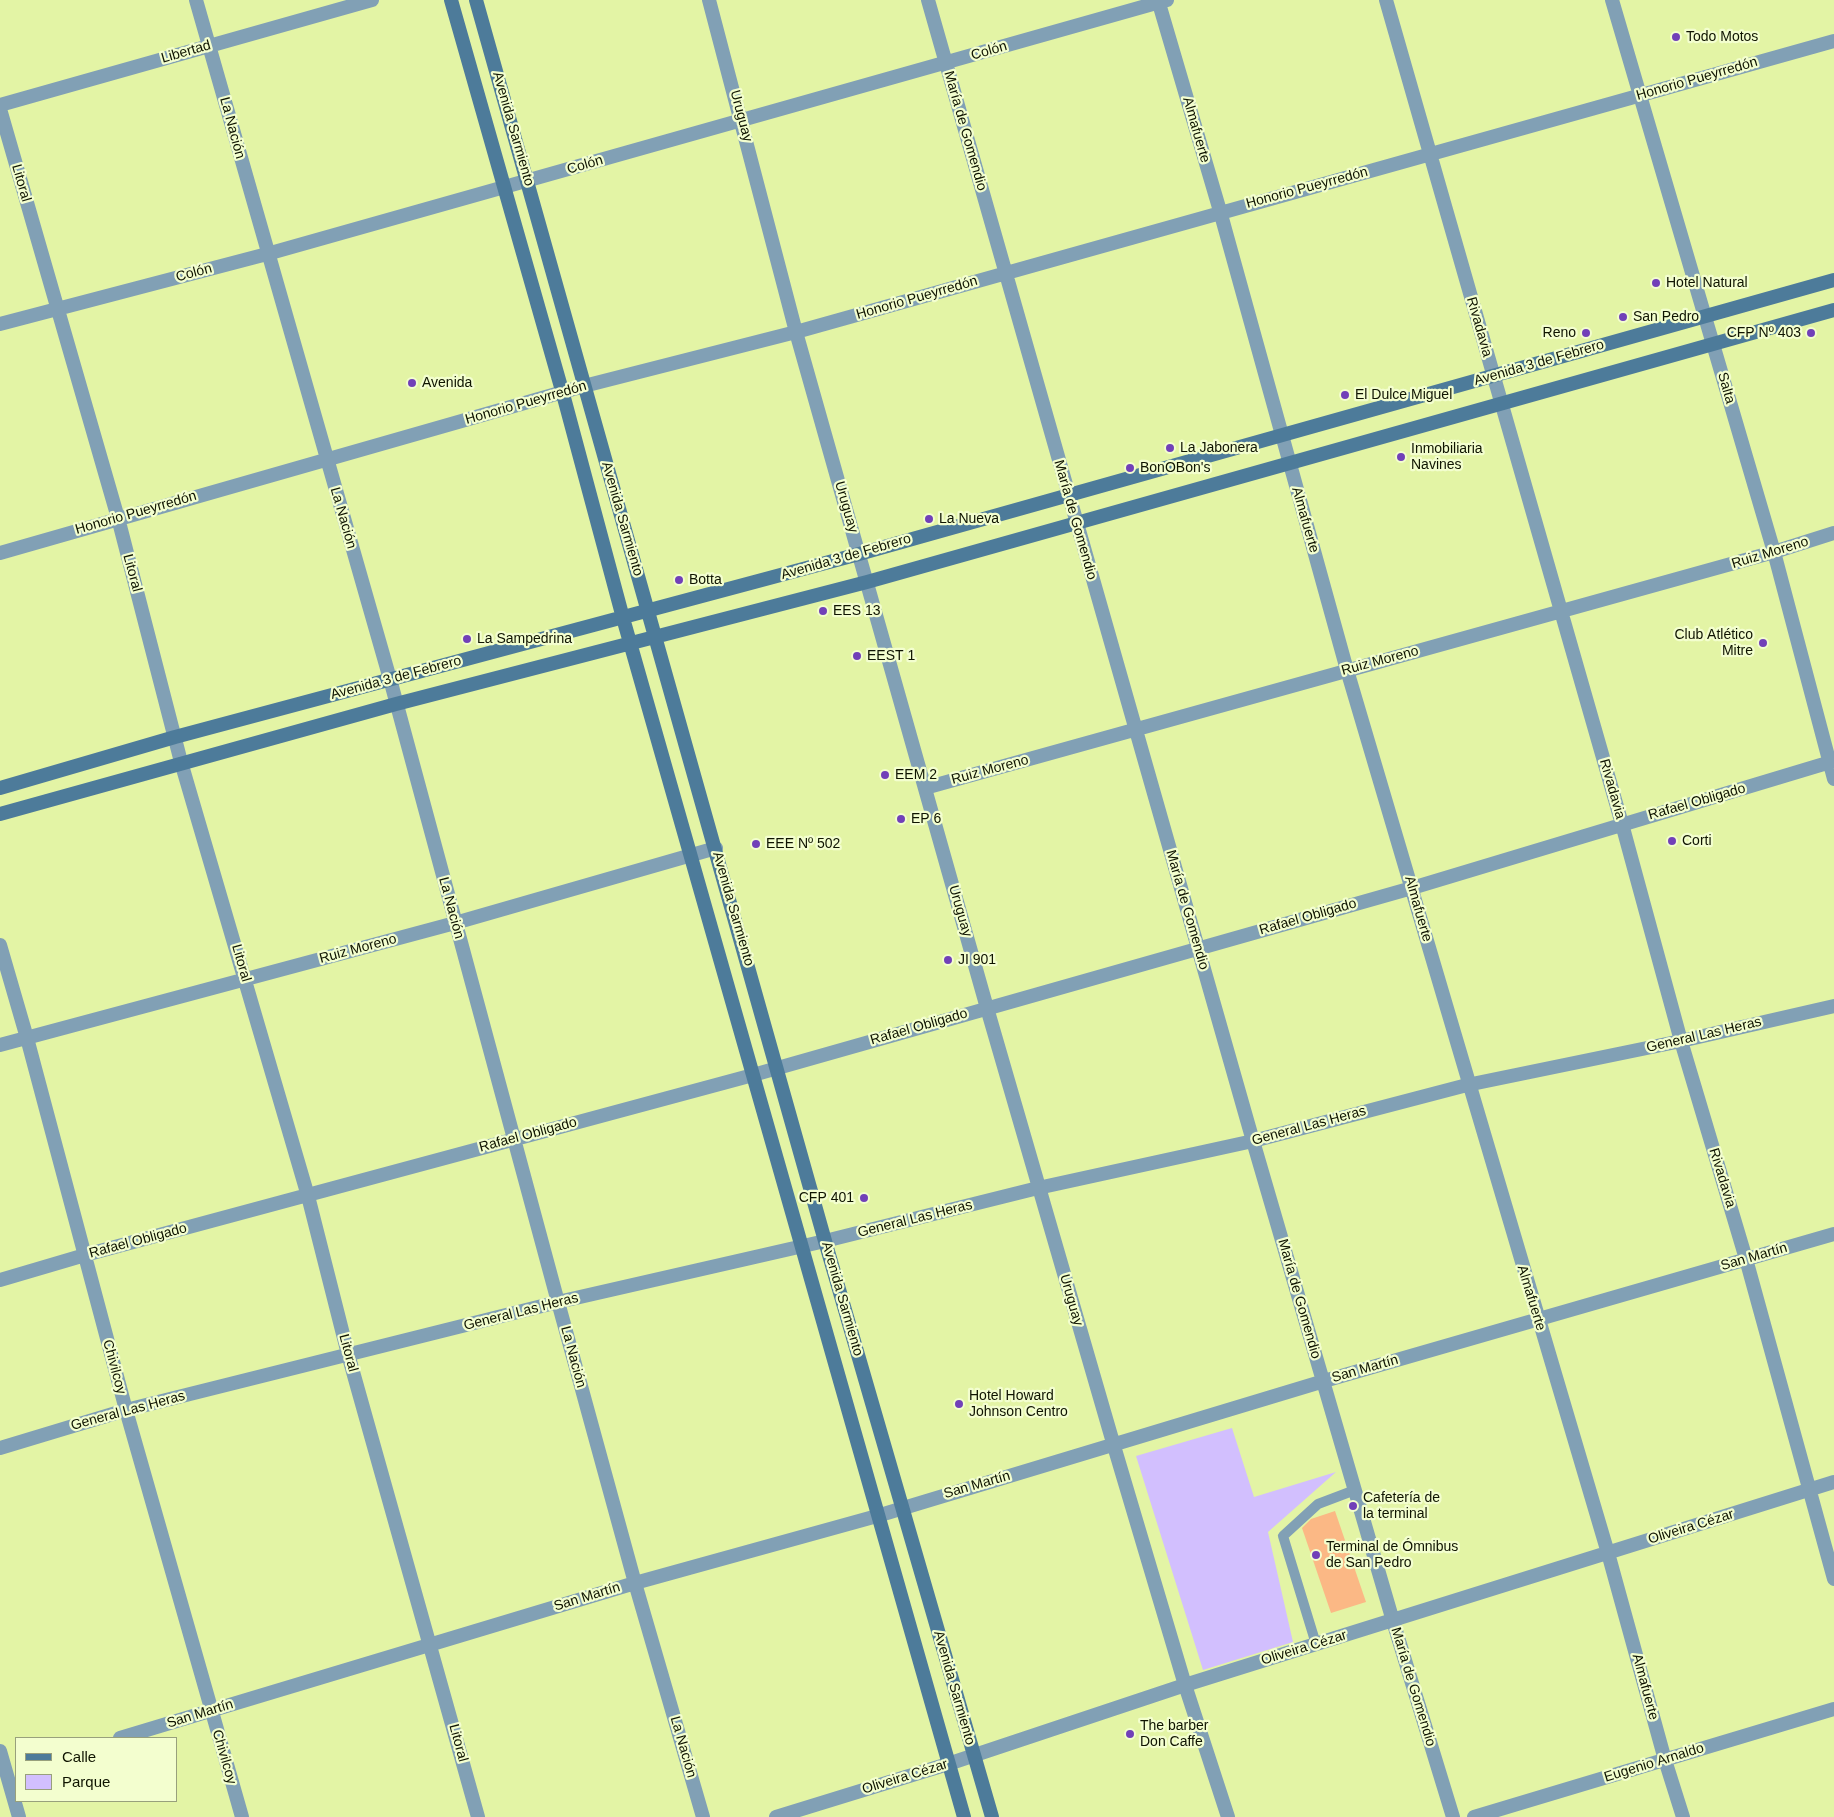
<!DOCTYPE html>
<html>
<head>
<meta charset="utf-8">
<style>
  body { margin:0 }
  #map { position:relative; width:1834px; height:1817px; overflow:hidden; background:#e3f4a5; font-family:Helvetica,sans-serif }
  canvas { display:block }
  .legend { position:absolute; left:15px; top:1737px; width:162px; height:65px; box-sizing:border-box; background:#f3fecf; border:1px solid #98a07c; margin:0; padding:6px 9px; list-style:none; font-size:15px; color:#0f1400 }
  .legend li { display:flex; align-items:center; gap:10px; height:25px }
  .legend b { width:25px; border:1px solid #98a07c }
</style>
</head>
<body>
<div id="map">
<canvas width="1834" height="1817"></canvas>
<ul class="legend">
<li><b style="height:6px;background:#4d7b9a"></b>Calle</li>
<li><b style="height:14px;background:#d2bffe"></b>Parque</li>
</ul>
</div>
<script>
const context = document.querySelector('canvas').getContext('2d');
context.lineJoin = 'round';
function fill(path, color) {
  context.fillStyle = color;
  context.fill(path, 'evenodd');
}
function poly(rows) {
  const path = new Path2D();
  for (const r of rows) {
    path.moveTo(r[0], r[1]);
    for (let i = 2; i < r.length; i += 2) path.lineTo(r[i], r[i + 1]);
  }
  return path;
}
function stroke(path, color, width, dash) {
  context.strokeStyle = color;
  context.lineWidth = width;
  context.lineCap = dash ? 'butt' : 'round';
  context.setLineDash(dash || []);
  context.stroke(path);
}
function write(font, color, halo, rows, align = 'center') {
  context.font = font + ' Helvetica,sans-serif';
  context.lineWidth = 4.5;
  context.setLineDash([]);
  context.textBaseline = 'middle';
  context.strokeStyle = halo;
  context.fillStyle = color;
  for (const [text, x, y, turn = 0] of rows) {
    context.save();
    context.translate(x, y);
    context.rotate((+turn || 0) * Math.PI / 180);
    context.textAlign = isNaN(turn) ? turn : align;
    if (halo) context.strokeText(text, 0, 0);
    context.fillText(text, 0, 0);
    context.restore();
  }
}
fill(poly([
  [1232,1428,1254,1497,1336,1472,1268,1532,1293,1642,1203,1670,1136,1456]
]), '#d2bffe');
fill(poly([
  [1335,1511,1366,1602,1331,1613,1302,1528,1311,1519]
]), '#fbb885');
stroke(poly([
  [1316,1644,1283,1536,1318,1504,1355,1490]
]), '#81a0b5', 10);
stroke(poly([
  [196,0,390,679,558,1302,635,1583,703,1817],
  [709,0,796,332,987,1008,1114,1446,1185,1685,1228,1817],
  [928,0,1253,1141,1393,1621,1453,1817],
  [1158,0,1220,211,1347,670,1608,1553,1665,1760,1683,1817],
  [1386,0,1622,824,1681,1041,1746,1259,1834,1579],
  [1612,0,1774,552,1834,779],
  [0,105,372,0],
  [0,109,118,518,181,762,308,1196,348,1354,478,1817],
  [0,324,267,254,1167,0],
  [0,553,584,386,796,332,1834,41],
  [925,788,1774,552,1834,533],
  [0,945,27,1038,126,1410,242,1817],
  [0,1045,455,923,716,848],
  [0,1280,85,1255,753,1075,1412,888,1834,761],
  [0,1448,126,1410,558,1302,825,1241,1038,1188,1253,1141,1467,1085,1681,1041,1834,1006],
  [120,1738,635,1583,877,1516,1324,1381,1834,1234],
  [0,1751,19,1817],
  [776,1817,948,1764,1185,1685,1834,1482],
  [1474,1817,1834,1709]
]), '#81a0b5', 14);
stroke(poly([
  [451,0,563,394,623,618,964,1817],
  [476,0,825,1241,992,1817],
  [0,788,175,737,859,554,1834,280],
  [0,814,396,704,867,582,1834,310]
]), '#4d7b9a', 14);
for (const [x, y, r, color] of [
  [1676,37,5,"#7140b8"],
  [1656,283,5,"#7140b8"],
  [1623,317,5,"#7140b8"],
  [1586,333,5,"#7140b8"],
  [1811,333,5,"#7140b8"],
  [412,383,5,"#7140b8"],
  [1345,395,5,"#7140b8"],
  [1170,448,5,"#7140b8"],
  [1401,457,5,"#7140b8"],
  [1130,468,5,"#7140b8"],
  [929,519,5,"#7140b8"],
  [679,580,5,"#7140b8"],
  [823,611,5,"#7140b8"],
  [467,639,5,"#7140b8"],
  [1763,643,5,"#7140b8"],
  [857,656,5,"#7140b8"],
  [885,775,5,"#7140b8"],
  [901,819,5,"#7140b8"],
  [1672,841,5,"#7140b8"],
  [756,844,5,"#7140b8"],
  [948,960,5,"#7140b8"],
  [864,1198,5,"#7140b8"],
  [959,1404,5,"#7140b8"],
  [1353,1506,5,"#7140b8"],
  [1316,1555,5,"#7140b8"],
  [1130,1734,5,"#7140b8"]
]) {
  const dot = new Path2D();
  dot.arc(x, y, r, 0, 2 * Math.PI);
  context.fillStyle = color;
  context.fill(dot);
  stroke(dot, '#f3fecf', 2);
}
write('14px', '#0f1400', '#f3fecf', [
  ["Todo Motos",1686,37],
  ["Hotel Natural",1666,283],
  ["San Pedro",1633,317],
  ["Reno",1576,333,"right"],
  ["CFP Nº 403",1801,333,"right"],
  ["Avenida",422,383],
  ["El Dulce Miguel",1355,395],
  ["La Jabonera",1180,448],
  ["Inmobiliaria",1411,449],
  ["Navines",1411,465],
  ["BonOBon's",1140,468],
  ["La Nueva",939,519],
  ["Botta",689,580],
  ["EES 13",833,611],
  ["Club Atlético",1753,635,"right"],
  ["Mitre",1753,651,"right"],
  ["La Sampedrina",477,639],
  ["EEST 1",867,656],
  ["EEM 2",895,775],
  ["EP 6",911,819],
  ["Corti",1682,841],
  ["EEE Nº 502",766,844],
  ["JI 901",958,960],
  ["CFP 401",854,1198,"right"],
  ["Hotel Howard",969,1396],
  ["Johnson Centro",969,1412],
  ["Cafetería de",1363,1498],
  ["la terminal",1363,1514],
  ["Terminal de Ómnibus",1326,1547],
  ["de San Pedro",1326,1563],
  ["The barber",1140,1726],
  ["Don Caffe",1140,1742]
], 'left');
write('14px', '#0f1400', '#f3fecf', [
  ["Colón",989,51,-16],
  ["Libertad",186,52,-16],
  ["Honorio Pueyrredón",1697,79,-16],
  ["Uruguay",741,116,75],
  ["La Nación",232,128,75],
  ["Avenida Sarmiento",513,129,74],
  ["Almafuerte",1196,130,74],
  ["María de Gomendio",965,131,74],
  ["Colón",585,165,-16],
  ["Litoral",21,183,74],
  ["Honorio Pueyrredón",1307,188,-15],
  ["Colón",194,273,-15],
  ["Honorio Pueyrredón",917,298,-16],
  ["Rivadavia",1479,327,74],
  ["Avenida 3 de Febrero",1539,363,-16],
  ["Salta",1726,388,74],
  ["Honorio Pueyrredón",526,403,-16],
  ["Uruguay",846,507,74],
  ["Honorio Pueyrredón",136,513,-16],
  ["La Nación",343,518,74],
  ["Avenida Sarmiento",622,519,74],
  ["María de Gomendio",1075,520,74],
  ["Almafuerte",1305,520,74],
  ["Ruiz Moreno",1770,553,-17],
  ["Avenida 3 de Febrero",846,557,-16],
  ["Litoral",132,573,75],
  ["Ruiz Moreno",1380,661,-15],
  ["Avenida 3 de Febrero",396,678,-15],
  ["Ruiz Moreno",990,770,-15],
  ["Rivadavia",1612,789,74],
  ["Rafael Obligado",1697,802,-16],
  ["La Nación",451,908,75],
  ["Avenida Sarmiento",733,909,74],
  ["Almafuerte",1418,909,74],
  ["María de Gomendio",1187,910,74],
  ["Uruguay",960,911,74],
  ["Rafael Obligado",1308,917,-16],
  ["Ruiz Moreno",358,949,-15],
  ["Litoral",241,963,74],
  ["Rafael Obligado",919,1027,-16],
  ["General Las Heras",1704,1035,-13],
  ["General Las Heras",1309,1126,-15],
  ["Rafael Obligado",528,1135,-15],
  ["Rivadavia",1722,1178,73],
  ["General Las Heras",915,1219,-14],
  ["Rafael Obligado",138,1241,-15],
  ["San Martín",1754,1257,-16],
  ["Almafuerte",1531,1298,73],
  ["Avenida Sarmiento",842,1299,74],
  ["María de Gomendio",1299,1299,74],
  ["Uruguay",1071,1300,74],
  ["General Las Heras",521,1312,-14],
  ["Litoral",348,1353,75],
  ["La Nación",573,1357,75],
  ["Chivilcoy",114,1367,75],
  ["San Martín",1365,1369,-16],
  ["General Las Heras",128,1411,-15],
  ["San Martín",977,1485,-16],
  ["Oliveira Cézar",1691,1527,-17],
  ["San Martín",587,1597,-17],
  ["Oliveira Cézar",1304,1648,-17],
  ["María de Gomendio",1413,1687,73],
  ["Almafuerte",1645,1687,75],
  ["Avenida Sarmiento",954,1688,74],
  ["San Martín",200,1714,-17],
  ["Litoral",458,1743,75],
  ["La Nación",683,1747,74],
  ["Chivilcoy",224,1757,74],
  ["Eugenio Arnaldo",1654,1763,-17],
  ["Oliveira Cézar",905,1777,-17]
]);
</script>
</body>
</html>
